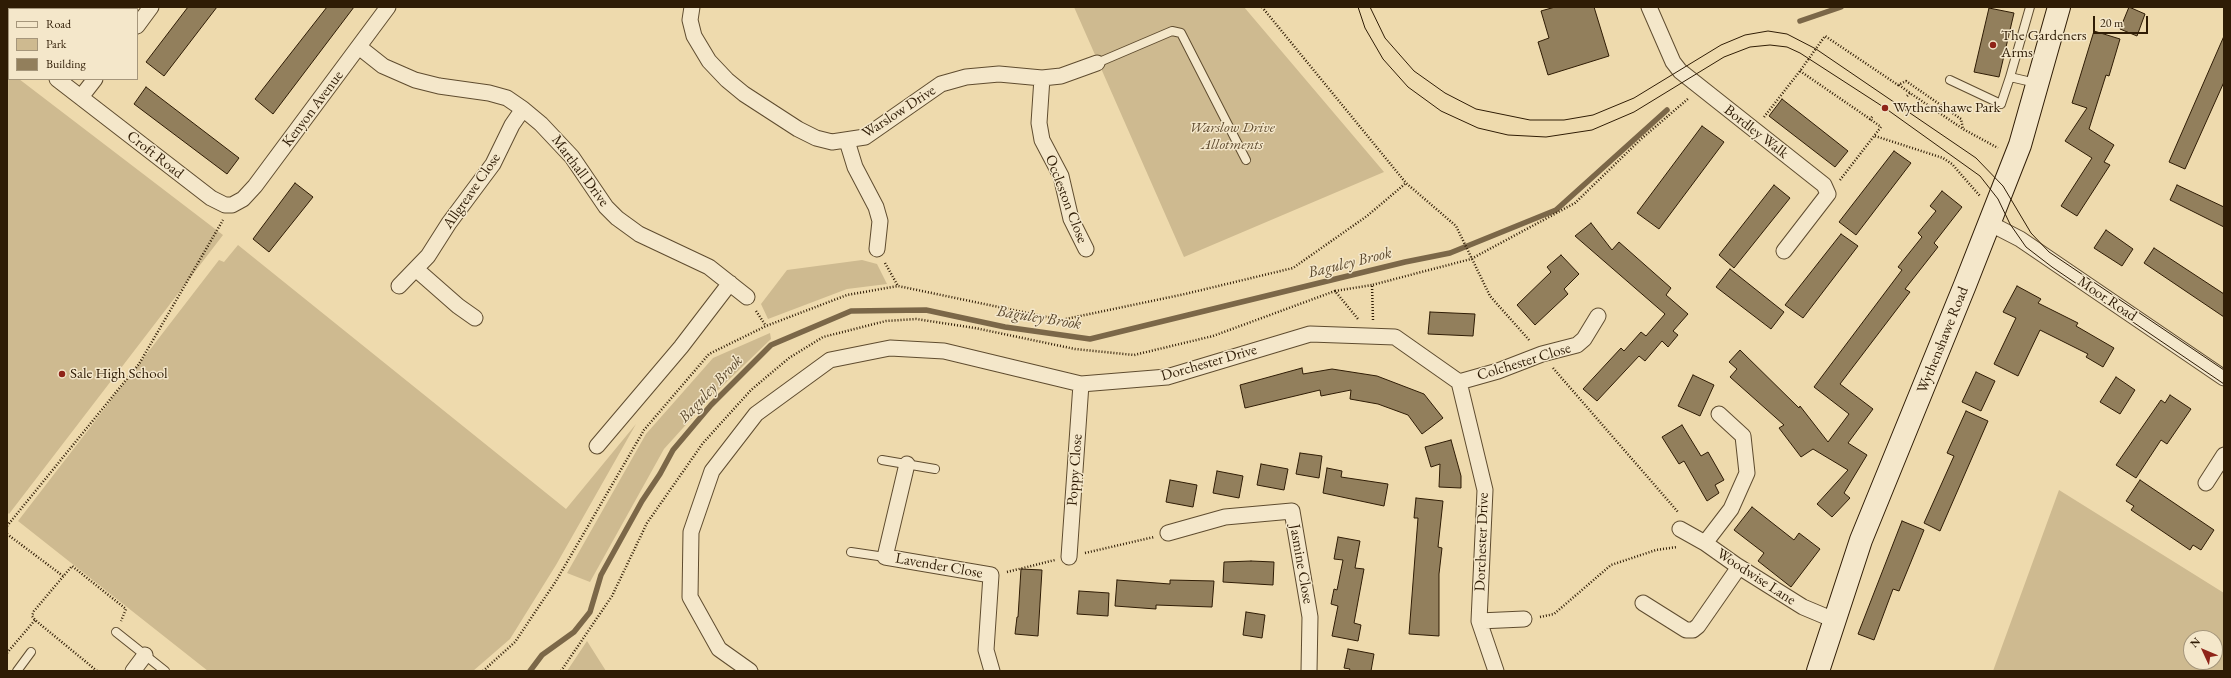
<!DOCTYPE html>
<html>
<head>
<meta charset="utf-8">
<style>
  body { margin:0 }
  #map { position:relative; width:2231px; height:678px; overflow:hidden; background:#eedaad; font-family:"EB Garamond",serif }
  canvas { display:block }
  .frame { position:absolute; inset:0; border:8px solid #2f1c05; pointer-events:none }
  .legend { position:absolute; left:8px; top:8px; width:130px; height:72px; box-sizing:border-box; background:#f4e7ca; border:1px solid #a5967b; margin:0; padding:5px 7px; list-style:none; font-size:12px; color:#2f1c05 }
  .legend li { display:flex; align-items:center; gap:8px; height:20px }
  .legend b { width:20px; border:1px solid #a5967b }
  .north { position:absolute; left:2183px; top:630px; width:40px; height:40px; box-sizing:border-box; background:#f4e7ca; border:1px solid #a5967b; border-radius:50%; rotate:314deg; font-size:11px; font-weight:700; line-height:16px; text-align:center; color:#2f1c05 }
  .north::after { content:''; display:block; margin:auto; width:14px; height:18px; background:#8f2418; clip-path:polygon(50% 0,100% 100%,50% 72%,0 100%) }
  .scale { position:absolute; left:2093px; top:16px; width:55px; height:18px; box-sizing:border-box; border:2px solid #2f1c05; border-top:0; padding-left:5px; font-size:12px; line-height:14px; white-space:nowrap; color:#2f1c05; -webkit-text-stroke:3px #f4e7ca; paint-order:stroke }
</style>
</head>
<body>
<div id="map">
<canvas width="2231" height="678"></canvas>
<div class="frame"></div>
<ul class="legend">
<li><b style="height:5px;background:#f4e7ca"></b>Road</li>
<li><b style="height:11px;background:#ceba90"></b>Park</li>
<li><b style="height:11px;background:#927f5c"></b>Building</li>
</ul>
<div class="north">N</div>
<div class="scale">20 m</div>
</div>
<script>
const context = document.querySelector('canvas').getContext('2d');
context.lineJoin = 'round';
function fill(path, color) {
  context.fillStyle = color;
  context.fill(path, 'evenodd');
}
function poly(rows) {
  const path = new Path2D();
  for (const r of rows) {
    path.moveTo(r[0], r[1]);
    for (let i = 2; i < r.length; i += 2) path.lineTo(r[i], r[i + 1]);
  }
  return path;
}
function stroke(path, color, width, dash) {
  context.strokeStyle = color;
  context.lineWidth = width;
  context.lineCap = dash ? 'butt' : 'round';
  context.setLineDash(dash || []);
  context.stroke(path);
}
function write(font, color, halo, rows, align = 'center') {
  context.font = font + ' "EB Garamond",serif';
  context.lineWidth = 3;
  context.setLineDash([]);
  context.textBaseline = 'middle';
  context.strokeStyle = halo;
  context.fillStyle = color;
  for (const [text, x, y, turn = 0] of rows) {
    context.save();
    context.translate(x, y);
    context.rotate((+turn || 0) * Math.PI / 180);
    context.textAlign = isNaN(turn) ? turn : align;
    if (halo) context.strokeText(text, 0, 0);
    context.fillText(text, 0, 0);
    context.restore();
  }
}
fill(poly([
  [1074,7,1244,7,1384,172,1184,257],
  [7,70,9,71,9,79,19,79,223,235,9,514,7,512],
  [238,245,566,509,636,424,556,565,510,639,473,671,208,671,18,521,219,260,224,262],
  [862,260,877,264,887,284,847,289,768,319,761,304,787,270],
  [770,333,771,339,711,397,664,449,590,582,567,573,646,434,713,358],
  [2059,490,2224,593,2224,671,1993,671],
  [2191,638,2215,638,2215,662,2191,662],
  [587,641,606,671,567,671]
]), '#ceba90');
stroke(poly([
  [1800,21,1841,7],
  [530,671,542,655,574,632,590,612,601,575,642,501,660,474,673,450,711,405,771,345,851,311,926,310,1005,327,1090,339,1405,262,1450,253,1556,210,1667,110]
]), '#7b6748', 5.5);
const building = poly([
  [188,7,217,7,164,76,146,62,188,7],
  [327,7,354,7,273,114,255,99,327,7],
  [1555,7,1594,7,1609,56,1548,75,1538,42,1549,38,1541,11,1555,7],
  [2129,7,2145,14,2137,36,2120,29,2129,7],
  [1989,8,2014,13,1999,77,1974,72,1989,8],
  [2094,31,2120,39,2109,76,2106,75,2089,129,2114,145,2104,162,2110,165,2077,216,2061,206,2092,158,2065,141,2087,108,2072,103,2094,31],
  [2224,36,2224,82,2185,169,2169,162,2224,36],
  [146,87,239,158,227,174,134,104,146,87],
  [1782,99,1848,151,1835,167,1769,116,1782,99],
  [1702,126,1724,142,1659,229,1637,213,1702,126],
  [1894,151,1911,163,1856,235,1839,222,1894,151],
  [295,183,313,197,269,252,253,239,295,183],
  [1774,185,1790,198,1734,268,1719,255,1774,185],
  [2177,185,2224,207,2224,227,2170,200,2177,185],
  [1942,191,1962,207,1934,243,1938,247,1905,289,1910,292,1840,384,1873,409,1848,443,1867,455,1844,493,1850,498,1832,517,1817,504,1848,470,1813,449,1801,457,1779,428,1784,425,1730,377,1737,369,1729,362,1740,350,1799,408,1800,406,1828,442,1849,414,1814,387,1902,270,1898,267,1922,237,1918,233,1936,211,1930,206,1942,191],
  [1591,223,1612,250,1619,242,1671,288,1666,295,1688,314,1673,331,1678,335,1668,347,1662,341,1645,361,1639,356,1597,401,1583,389,1621,348,1624,351,1641,332,1646,336,1665,314,1575,236,1591,223],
  [2106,230,2133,249,2122,266,2094,248,2106,230],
  [1841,234,1858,246,1803,318,1785,305,1841,234],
  [2154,248,2224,294,2224,317,2144,263,2154,248],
  [1561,255,1579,274,1564,289,1568,294,1535,325,1517,305,1551,272,1547,267,1561,255],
  [1730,269,1784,312,1771,329,1716,287,1730,269],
  [2017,286,2041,299,2038,303,2078,323,2076,326,2114,348,2103,367,2086,357,2088,354,2040,330,2018,376,1994,364,2016,318,2003,312,2017,286],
  [1430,312,1475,314,1473,336,1428,334,1430,312],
  [1302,368,1303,374,1332,369,1377,376,1424,394,1443,418,1422,434,1408,415,1378,404,1350,399,1351,390,1321,396,1320,390,1245,408,1240,385,1302,368],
  [1976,372,1995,381,1981,411,1962,402,1976,372],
  [1693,375,1714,385,1700,416,1678,406,1693,375],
  [2116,377,2135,390,2120,414,2100,402,2116,377],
  [2170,395,2191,409,2167,444,2161,440,2136,478,2116,465,2161,400,2165,403,2170,395],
  [1966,411,1988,421,1940,531,1924,523,1954,456,1947,453,1966,411],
  [1682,425,1701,456,1708,452,1724,480,1715,485,1719,493,1707,501,1684,461,1679,464,1662,437,1682,425],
  [1451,440,1461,476,1461,488,1439,487,1440,464,1431,467,1425,447,1451,440],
  [1300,453,1322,456,1319,478,1296,474,1300,453],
  [1261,464,1288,469,1284,490,1257,485,1261,464],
  [1327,468,1342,471,1341,477,1388,484,1384,506,1323,493,1327,468],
  [1217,471,1243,476,1239,498,1213,493,1217,471],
  [1170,480,1197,485,1193,507,1166,502,1170,480],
  [2140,480,2214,530,2201,550,2193,545,2190,550,2131,510,2134,506,2126,501,2140,480],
  [1416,498,1443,501,1438,547,1442,548,1439,574,1439,636,1409,634,1418,518,1414,518,1416,498],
  [1752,507,1794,540,1799,533,1820,549,1791,587,1758,561,1764,553,1734,530,1752,507],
  [1902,521,1924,530,1899,591,1893,589,1874,640,1858,634,1902,521],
  [1338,537,1360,541,1355,568,1364,569,1354,623,1361,625,1358,641,1332,636,1338,606,1331,604,1334,589,1337,590,1343,560,1334,559,1338,537],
  [1251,561,1274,562,1273,585,1223,582,1224,562,1251,561],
  [1021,569,1042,570,1038,636,1015,634,1017,617,1018,617,1021,569],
  [1117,580,1170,584,1170,580,1214,581,1212,607,1156,605,1156,609,1115,606,1117,580],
  [1079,591,1109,593,1108,616,1077,614,1079,591],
  [1246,612,1265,615,1262,638,1243,635,1246,612],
  [1348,649,1374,654,1371,671,1349,671,1350,669,1344,668,1348,649]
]);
fill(building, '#927f5c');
stroke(building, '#2f1c05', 1);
const service = poly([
  [1097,63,1172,31,1181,33,1246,160],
  [2010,77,2030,7],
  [1950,80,2001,104,2010,77,2036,83],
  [882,460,935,469],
  [851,552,885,557],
  [116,632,165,671],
  [17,671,31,652]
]);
const minor = poly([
  [692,7,690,20,694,36,709,61,727,80,744,94,798,129,816,138,832,142,865,137,941,84,966,77,999,74,1042,78,1061,76,1097,63],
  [1649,7,1673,62,1680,71,1824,185,1828,194,1784,251],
  [52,9,53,7],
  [137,26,151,7],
  [7,40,9,41],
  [359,47,383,66,415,80,439,86,489,93,507,98,523,109,541,124,572,157,606,207,617,218,639,234,709,267,747,297],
  [1042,78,1039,123,1042,140,1061,176,1071,219,1086,249],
  [57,79,211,198,225,205,232,205,243,199,255,186,388,7],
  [81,97,95,79],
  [847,141,855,167,876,207,880,221,877,249],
  [1989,223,2020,239,2224,378],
  [417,270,458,306,475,318],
  [399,286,428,256,449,223,493,164,512,125,523,109],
  [1459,382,1498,371,1542,354,1577,345,1584,339,1598,316],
  [597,446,681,347,730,283],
  [907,464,885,557,991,575,986,650,992,671],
  [2206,483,2224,455],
  [1680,529,1705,543,1736,565,1803,607,1834,620],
  [1168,533,1225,517,1292,511,1310,617,1309,671],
  [1705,543,1731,509,1747,473,1743,436,1719,414],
  [1069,557,1081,384],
  [1643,603,1686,630,1693,630,1698,626,1739,567],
  [1479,621,1524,619],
  [133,671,145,655],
  [750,671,719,649,690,597,691,532,712,471,756,414,830,360,890,348,944,351,1081,384,1167,377,1310,334,1395,337,1459,382,1485,490,1479,621,1496,671]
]);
const secondary = poly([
  [1818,671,1861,540,1965,285,2020,145,2059,7]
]);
stroke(service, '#5f4c2f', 10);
stroke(minor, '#5f4c2f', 17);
stroke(secondary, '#2f1c05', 24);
stroke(poly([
  [1262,7,1406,183,1456,226,1490,296,1530,341],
  [1800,71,1870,119,1873,116],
  [1899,85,1910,93],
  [1907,96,1910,93,1963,129,1998,148],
  [1764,117,1800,71,1825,36,1898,85,1906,81,1961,119,1963,129],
  [1875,136,1943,158,1952,164,1980,196],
  [1840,180,1881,127,1870,119],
  [885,263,898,286],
  [1335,291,1372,285],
  [756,311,766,326],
  [1373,320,1372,285,1471,259,1575,203,1641,139,1689,98],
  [1553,368,1678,512],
  [7,526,139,364,223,220],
  [7,534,63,576],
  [1085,553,1154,537],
  [1007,572,1055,560],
  [1540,617,1554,614,1611,565,1656,550,1677,547],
  [7,653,35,620],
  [97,671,35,620,32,616,34,611,72,566,126,609,121,621],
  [483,671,515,642,556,581,644,430,709,354,766,326,847,295,898,286,1061,320,1185,294,1293,268,1367,216,1406,183],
  [561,671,612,596,647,523,703,443,751,390,789,358,823,337,886,321,916,319,975,328,1075,349,1134,355,1213,336,1335,291,1358,319]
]), '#2f1c05', 2.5, [1, 2]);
stroke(service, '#f4e7ca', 8);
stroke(minor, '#f4e7ca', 15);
stroke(secondary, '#f4e7ca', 22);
stroke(poly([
  [1358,7,1365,28,1383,59,1408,87,1441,111,1478,128,1508,135,1546,137,1592,130,1634,112,1724,57,1750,47,1770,45,1787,47,1800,53,1885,108,1980,176,1998,199,2010,224,2026,247,2052,267,2224,384],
  [1370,7,1385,38,1414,71,1445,93,1476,109,1530,120,1564,120,1593,115,1634,98,1721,45,1745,35,1768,31,1787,34,1816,49,1976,158,2003,186,2031,233,2049,252,2224,370]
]), '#2f1c05', 1);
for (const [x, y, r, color] of [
  [1993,45,4,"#8f2418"],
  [1885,108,4,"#8f2418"],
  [62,374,4,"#8f2418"]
]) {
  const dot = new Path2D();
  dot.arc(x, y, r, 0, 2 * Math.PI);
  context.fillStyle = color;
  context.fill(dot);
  stroke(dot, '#f4e7ca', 1.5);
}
write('15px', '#2f1c05', '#f4e7ca', [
  ["The Gardeners",2001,36],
  ["Arms",2001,53],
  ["Wythenshawe Park",1893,108],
  ["Sale High School",70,374]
], 'left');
write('15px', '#2f1c05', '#f4e7ca', [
  ["Kenyon Avenue",313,109,-53],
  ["Warslow Drive",899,112,-33],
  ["Bordley Walk",1756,132,38],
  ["Croft Road",155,155,38],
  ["Marthall Drive",580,171,53],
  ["Allgreave Close",472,191,-55],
  ["Occleston Close",1066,199,69],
  ["Moor Road",2107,299,34],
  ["Wythenshawe Road",1943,340,-68],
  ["Colchester Close",1524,362,-17],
  ["Dorchester Drive",1209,363,-16],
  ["Poppy Close",1075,470,-86],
  ["Dorchester Drive",1482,542,-88],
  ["Jasmine Close",1301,564,80],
  ["Lavender Close",939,566,10],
  ["Woodwise Lane",1756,577,33]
]);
write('italic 15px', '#5f4b2f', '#f4e7ca', [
  ["Warslow Drive",1232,128],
  ["Allotments",1232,145]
]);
write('italic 16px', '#5b482c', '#f4e7ca', [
  ["Baguley Brook",1350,263,-14],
  ["Baguley Brook",1039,318,9],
  ["Baguley Brook",711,389,-47]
]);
</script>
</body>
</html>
